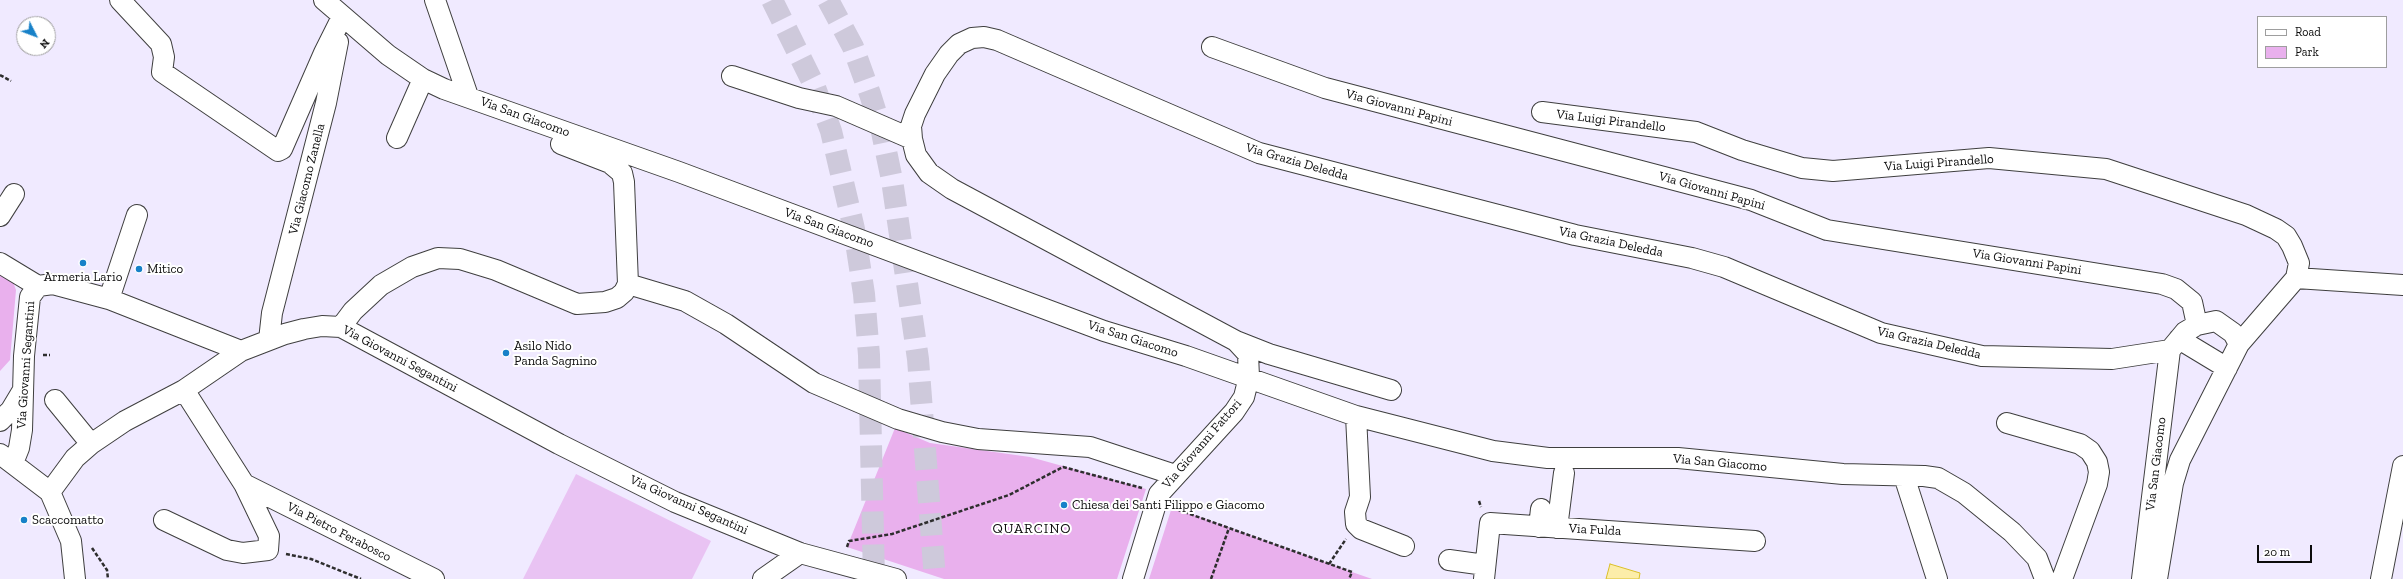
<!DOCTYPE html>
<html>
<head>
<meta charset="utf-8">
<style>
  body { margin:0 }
  #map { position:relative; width:2403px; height:579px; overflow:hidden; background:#f0eaff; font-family:"Zilla Slab",serif }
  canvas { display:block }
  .legend { position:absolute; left:2257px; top:16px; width:130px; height:52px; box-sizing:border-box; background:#fff; border:1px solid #9e9e9e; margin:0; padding:5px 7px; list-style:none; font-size:12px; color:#0c0c0c }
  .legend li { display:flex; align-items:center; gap:8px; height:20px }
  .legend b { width:20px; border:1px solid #9e9e9e }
  .north { position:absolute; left:16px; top:16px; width:40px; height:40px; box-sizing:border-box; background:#fff; border:1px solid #9e9e9e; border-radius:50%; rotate:132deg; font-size:11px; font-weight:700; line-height:16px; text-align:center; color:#0c0c0c }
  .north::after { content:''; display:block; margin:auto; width:14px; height:18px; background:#1781c8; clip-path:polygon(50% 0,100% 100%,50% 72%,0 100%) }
  .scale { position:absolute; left:2257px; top:545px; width:55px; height:18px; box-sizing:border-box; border:2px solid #0c0c0c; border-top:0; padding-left:5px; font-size:12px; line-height:14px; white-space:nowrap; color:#0c0c0c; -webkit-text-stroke:3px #fff; paint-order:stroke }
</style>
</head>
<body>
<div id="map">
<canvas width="2403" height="579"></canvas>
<ul class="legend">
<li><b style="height:5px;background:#fff"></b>Road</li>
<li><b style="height:11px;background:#e9b0ed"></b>Park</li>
</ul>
<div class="north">N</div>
<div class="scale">20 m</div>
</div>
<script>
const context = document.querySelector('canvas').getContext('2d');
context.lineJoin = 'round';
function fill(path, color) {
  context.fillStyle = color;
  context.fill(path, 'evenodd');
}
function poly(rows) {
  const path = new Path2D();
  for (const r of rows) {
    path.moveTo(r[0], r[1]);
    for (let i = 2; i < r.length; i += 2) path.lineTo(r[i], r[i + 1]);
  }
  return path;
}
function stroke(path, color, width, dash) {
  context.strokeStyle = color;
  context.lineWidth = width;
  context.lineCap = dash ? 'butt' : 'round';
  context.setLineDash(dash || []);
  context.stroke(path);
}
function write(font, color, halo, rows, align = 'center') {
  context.font = font + ' "Zilla Slab",serif';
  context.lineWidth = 4;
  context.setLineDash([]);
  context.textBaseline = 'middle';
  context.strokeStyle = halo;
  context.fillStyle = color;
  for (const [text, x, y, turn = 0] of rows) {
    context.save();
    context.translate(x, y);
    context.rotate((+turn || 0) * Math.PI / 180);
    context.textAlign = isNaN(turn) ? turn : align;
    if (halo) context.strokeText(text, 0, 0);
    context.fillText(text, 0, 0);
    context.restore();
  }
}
fill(poly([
  [0,272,13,282,16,290,10,360,0,371],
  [895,428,930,443,1030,457,1146,489,1117,579,944,579,847,547],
  [1172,507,1352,572,1372,579,1149,579]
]), '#e9b0ed');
fill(poly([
  [576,474,711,541,692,579,523,579]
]), '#e9c3f3');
const water = poly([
  [1610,564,1640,573,1639,579,1606,579,1610,564]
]);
fill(water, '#fceda9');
stroke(water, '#dabf29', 1);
stroke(poly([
  [772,0,814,85,831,131,854,229,864,294,869,355,874,579],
  [828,0,853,47,870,94,882,132,892,180,918,359,935,579]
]), '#cec9db', 22, [22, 11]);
const minor = poly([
  [120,0,161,44,164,57,162,72,278,151,282,149,324,53,342,17],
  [324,0,388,55,423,79,444,89,679,172,1104,331,1186,356,1356,416,1493,451,1548,458,1678,458,1843,474,1924,476,1938,478,1964,493,2012,532,2037,558,2045,579],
  [435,0,468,96],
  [1212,47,1325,88,1751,200,1827,230,2162,284,2176,289,2192,302,2197,325],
  [732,76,799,98,836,106,912,139],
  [1542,112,1696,132,1742,150,1802,168,1833,171,1989,158,2106,169,2246,215,2276,229,2286,236,2292,246,2299,263,2296,278],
  [397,138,423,79],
  [0,216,14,194],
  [0,263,38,286],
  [628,284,685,301,726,324,814,383,898,419,942,432,978,439,1090,447,1175,475],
  [109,299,137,215],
  [341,327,353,311,381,285,412,267,438,258,460,259,496,270,577,304,605,302,617,298,624,292,628,284,624,182,622,173,610,163,561,144],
  [2179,339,2227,368],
  [269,340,272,313,326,103,338,42],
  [1236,341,1269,354,1391,390],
  [2239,344,2296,278,2403,285],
  [55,400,91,444],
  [1356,416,1360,497,1355,512,1356,524,1361,529,1404,546],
  [0,421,11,410,23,390],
  [2007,423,2080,444,2090,451,2097,462,2099,472,2097,484,2062,579],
  [0,454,50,492,71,541,75,579],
  [13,463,19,448,22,430,24,356,30,297,38,286,53,284,109,299,241,351],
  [1904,476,1937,579],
  [244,484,434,579],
  [50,492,75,458,91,444,125,421,184,390,241,351,285,334,304,329,322,326,341,327,559,444,675,502,800,553,896,579],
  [164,520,227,550,243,553,268,550,269,536,244,484,184,390],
  [1539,527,1541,509],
  [1557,528,1564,473],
  [1449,560,1485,565],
  [763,579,800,553],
  [1133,579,1159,494,1234,412,1244,397,1249,377,1248,354,1236,341,952,189,929,173,916,155,912,139,911,126,915,114,935,74,949,54,959,44,972,38,984,37,997,40,1259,153,1575,235,1692,258,1724,267,1881,333,1982,356,2112,359,2170,350],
  [1484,579,1490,523,1755,541],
  [2142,579,2170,350],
  [2157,579,2173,483,2180,460,2239,344,2233,333,2216,321,2197,325,2185,332,2170,350],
  [2381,579,2403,466]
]);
stroke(minor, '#3f3f3f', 22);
stroke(poly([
  [0,75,11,81],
  [43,355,50,355],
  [1479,501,1481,507],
  [1173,508,1352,572,1349,579],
  [847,547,849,541,892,534,1009,495,1063,467,1142,488],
  [92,548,107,570,108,579],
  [286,554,311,559,361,579],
  [1329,564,1346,539],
  [1211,579,1229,528]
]), '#2e2e2e', 2.5, [4, 2]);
stroke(minor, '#fff', 20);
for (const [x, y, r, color] of [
  [83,263,4,"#1781c8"],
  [139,269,4,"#1781c8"],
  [506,353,4,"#1781c8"],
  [1064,505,4,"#1781c8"],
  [24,520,4,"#1781c8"]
]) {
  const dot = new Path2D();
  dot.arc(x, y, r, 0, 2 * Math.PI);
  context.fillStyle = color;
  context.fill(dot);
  stroke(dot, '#fff', 1.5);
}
write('13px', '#0c0c0c', '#fff', [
  ["Via Giovanni Papini",1399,108,15],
  ["Via San Giacomo",525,117,20],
  ["Via Luigi Pirandello",1611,121,7],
  ["Via Grazia Deledda",1297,162,16],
  ["Via Luigi Pirandello",1939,163,-4],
  ["Via Giacomo Zanella",307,179,-76],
  ["Via Giovanni Papini",1712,191,16],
  ["Via San Giacomo",829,228,20],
  ["Via Grazia Deledda",1611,242,12],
  ["Via Giovanni Papini",2027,262,9],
  ["Via San Giacomo",1133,339,18],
  ["Via Grazia Deledda",1929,343,13],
  ["Via Giovanni Segantini",400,359,28],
  ["Via Giovanni Segantini",26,365,-86],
  ["Via Giovanni Fattori",1202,444,-49],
  ["Via San Giacomo",1720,463,5],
  ["Via San Giacomo",2156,464,-83],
  ["Via Giovanni Segantini",689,505,24],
  ["Via Fulda",1595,530,3],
  ["Via Pietro Ferabosco",339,532,27]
]);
write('13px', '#0c0c0c', '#fff', [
  ["Mitico",147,269],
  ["Armeria Lario",83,277,"center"],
  ["Asilo Nido",514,346],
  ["Panda Sagnino",514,361],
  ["Chiesa dei Santi Filippo e Giacomo",1072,505],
  ["Scaccomatto",32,520]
], 'left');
context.letterSpacing = '1px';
write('14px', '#0c0c0c', '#fff', [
  ["QUARCINO",1032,529]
]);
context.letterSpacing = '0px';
</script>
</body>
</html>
